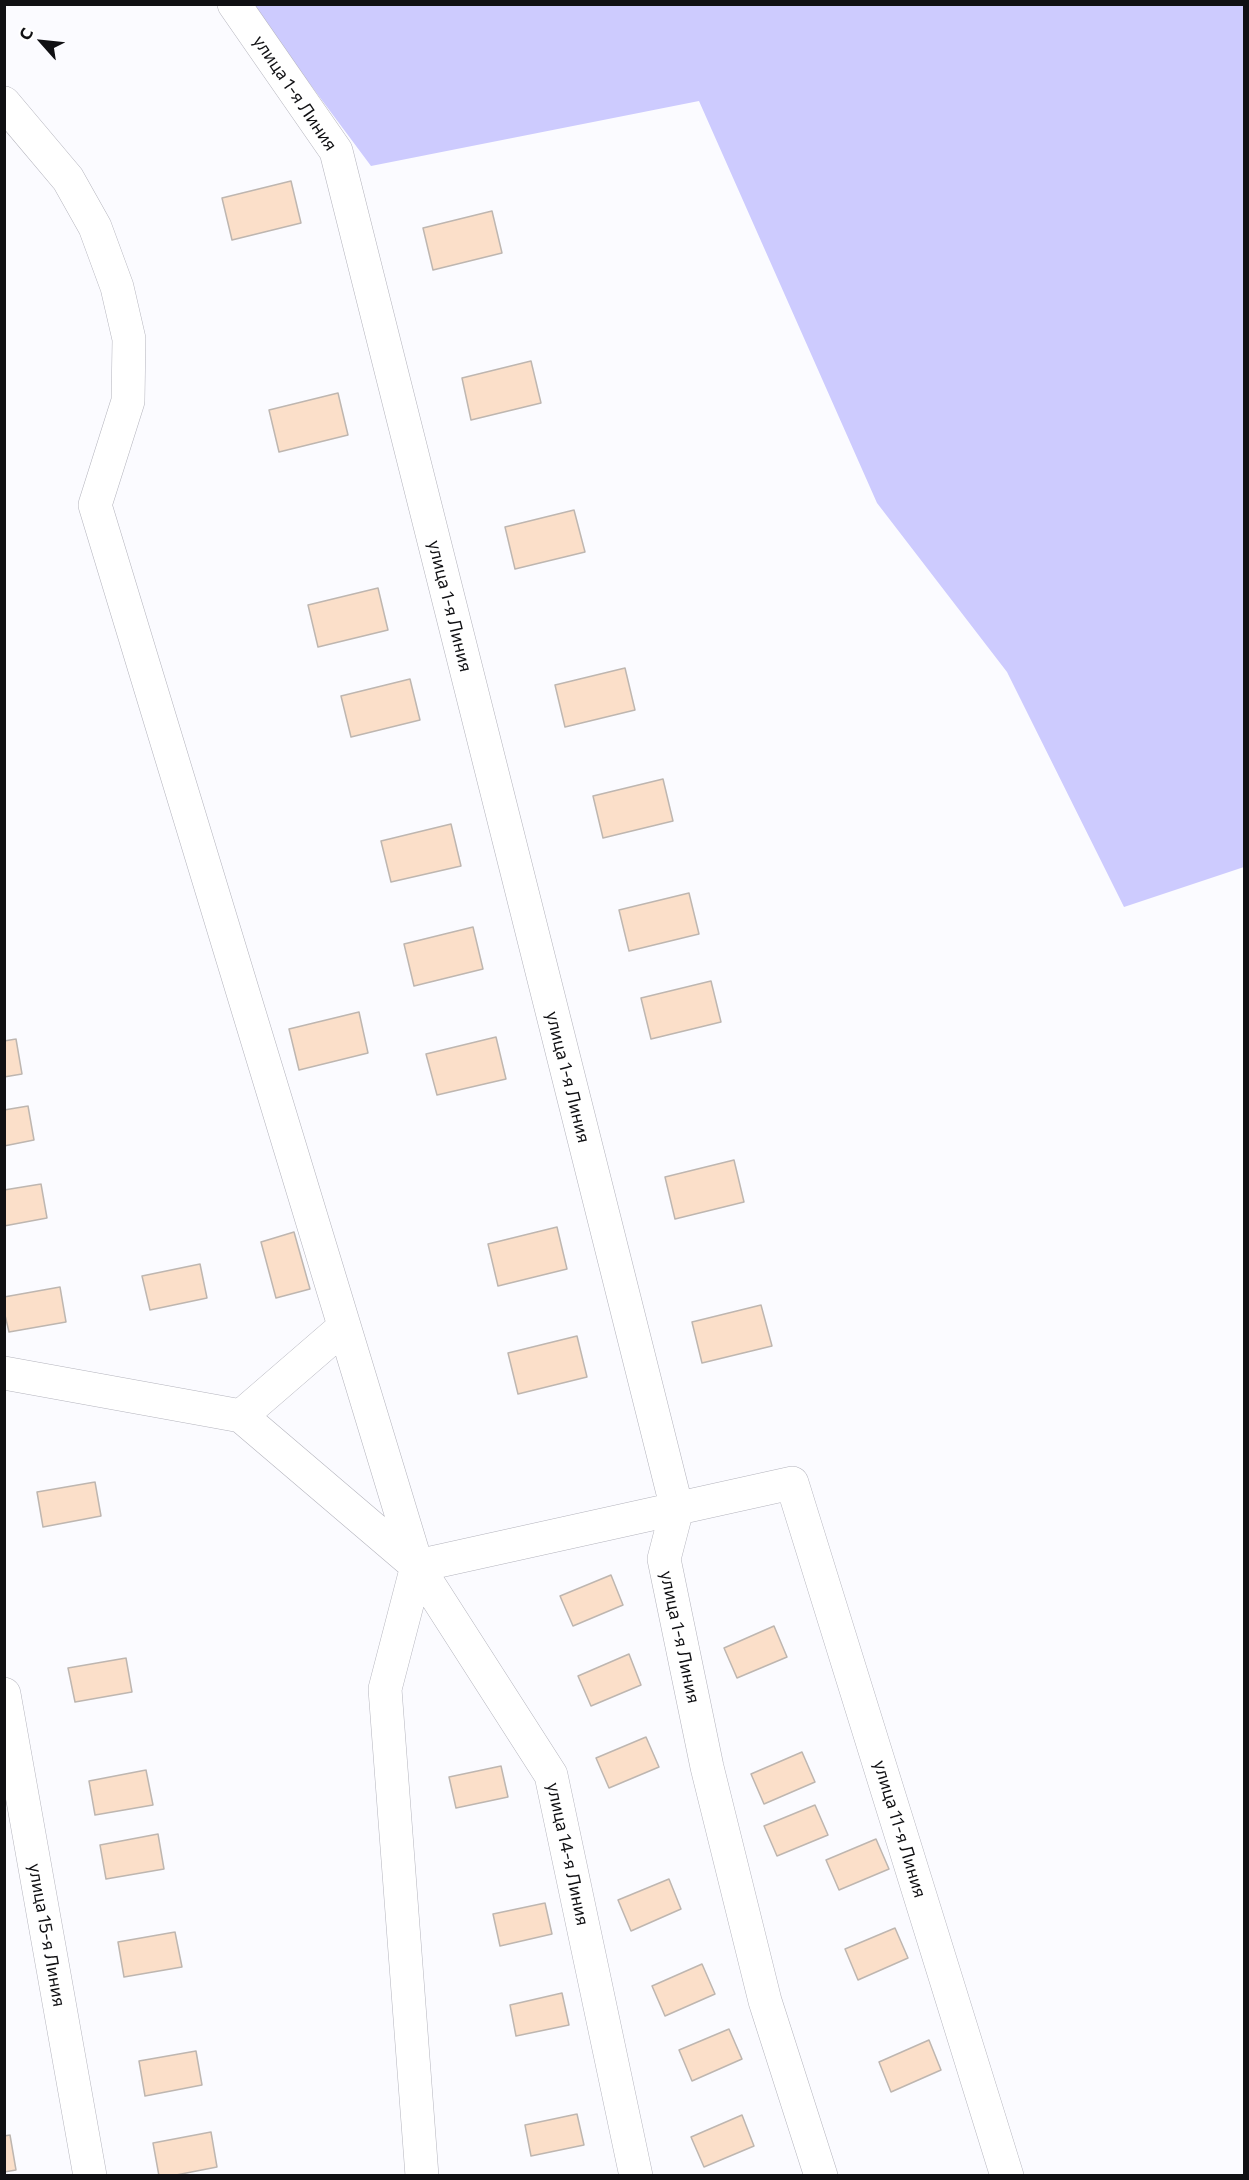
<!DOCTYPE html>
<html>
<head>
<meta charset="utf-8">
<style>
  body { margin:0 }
  #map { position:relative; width:1249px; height:2180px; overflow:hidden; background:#fbfbff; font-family:Commissioner,sans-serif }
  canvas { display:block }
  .frame { position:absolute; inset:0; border:6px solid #101013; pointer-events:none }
  .north { position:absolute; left:12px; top:12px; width:60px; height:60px; -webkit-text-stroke:4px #fff; paint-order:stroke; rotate:297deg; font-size:16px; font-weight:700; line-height:24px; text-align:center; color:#101013 }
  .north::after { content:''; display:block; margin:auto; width:21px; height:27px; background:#101013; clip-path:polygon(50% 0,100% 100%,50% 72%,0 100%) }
</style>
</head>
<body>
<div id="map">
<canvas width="1249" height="2180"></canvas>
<div class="frame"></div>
<div class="north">С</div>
</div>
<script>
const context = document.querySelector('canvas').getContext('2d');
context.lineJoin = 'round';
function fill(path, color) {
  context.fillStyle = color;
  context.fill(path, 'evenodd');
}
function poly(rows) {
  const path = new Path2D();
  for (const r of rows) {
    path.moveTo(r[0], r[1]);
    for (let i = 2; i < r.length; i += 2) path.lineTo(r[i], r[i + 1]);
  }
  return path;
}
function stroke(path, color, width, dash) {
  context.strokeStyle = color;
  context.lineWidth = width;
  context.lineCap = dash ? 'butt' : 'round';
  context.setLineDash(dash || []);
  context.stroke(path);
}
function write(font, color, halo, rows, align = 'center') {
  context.font = font + ' Commissioner,sans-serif';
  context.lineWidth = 6;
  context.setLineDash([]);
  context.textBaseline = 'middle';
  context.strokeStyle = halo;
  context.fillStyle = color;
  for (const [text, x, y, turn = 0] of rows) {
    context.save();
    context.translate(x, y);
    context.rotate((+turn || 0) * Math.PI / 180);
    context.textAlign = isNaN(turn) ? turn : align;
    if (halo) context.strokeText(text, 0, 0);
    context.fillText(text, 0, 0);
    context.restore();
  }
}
fill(poly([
  [251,5,1244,5,1244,867,1124,907,1007,672,877,503,699,101,371,166]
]), '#cdcbfe');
const building = poly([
  [291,181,301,223,232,240,222,198,291,181],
  [492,211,502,253,433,270,423,228,492,211],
  [531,361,541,403,471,420,462,378,531,361],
  [338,393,348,435,279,452,269,410,338,393],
  [574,510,585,552,515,569,505,527,574,510],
  [378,588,388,630,318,647,308,605,378,588],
  [625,668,635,710,565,727,555,685,625,668],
  [410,679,420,720,351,737,341,696,410,679],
  [663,779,673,821,603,838,593,796,663,779],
  [451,824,461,866,391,882,381,841,451,824],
  [689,893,699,934,629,951,619,910,689,893],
  [473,927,483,969,414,986,404,944,473,927],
  [711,981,721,1022,651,1039,641,998,711,981],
  [359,1012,368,1053,299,1070,289,1029,359,1012],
  [496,1037,506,1079,437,1095,426,1054,496,1037],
  [16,1039,22,1074,4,1077,4,1041,16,1039],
  [28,1106,34,1140,4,1146,4,1110,28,1106],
  [734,1160,744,1202,675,1219,665,1177,734,1160],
  [41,1184,47,1218,4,1226,4,1190,41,1184],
  [557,1227,567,1269,498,1286,488,1244,557,1227],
  [294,1232,310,1289,276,1298,261,1242,294,1232],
  [200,1264,207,1298,150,1310,142,1276,200,1264],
  [60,1287,66,1322,9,1332,4,1311,4,1297,60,1287],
  [761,1305,772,1346,702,1363,692,1322,761,1305],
  [577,1336,587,1377,518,1394,508,1353,577,1336],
  [95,1482,101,1516,43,1527,37,1492,95,1482],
  [611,1575,623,1605,573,1626,560,1596,611,1575],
  [774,1626,787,1657,737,1678,724,1648,774,1626],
  [629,1654,641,1685,591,1706,578,1676,629,1654],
  [126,1658,132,1692,75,1702,68,1668,126,1658],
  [646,1737,659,1767,609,1788,596,1758,646,1737],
  [802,1752,815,1782,764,1804,751,1774,802,1752],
  [501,1766,508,1797,456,1808,449,1777,501,1766],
  [146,1770,153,1805,95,1815,89,1781,146,1770],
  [815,1805,828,1835,777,1856,764,1826,815,1805],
  [158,1834,164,1869,106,1879,100,1845,158,1834],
  [876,1839,889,1869,839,1890,826,1860,876,1839],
  [669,1879,681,1909,631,1931,618,1900,669,1879],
  [545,1903,552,1934,500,1946,493,1914,545,1903],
  [895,1928,908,1958,858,1980,845,1949,895,1928],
  [175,1932,182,1967,124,1977,118,1942,175,1932],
  [702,1964,715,1994,665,2016,652,1986,702,1964],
  [562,1993,569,2025,516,2036,510,2005,562,1993],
  [729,2029,742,2059,692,2081,679,2050,729,2029],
  [929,2040,941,2070,891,2092,879,2062,929,2040],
  [196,2051,202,2085,145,2096,139,2061,196,2051],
  [577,2114,584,2145,531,2156,525,2125,577,2114],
  [742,2115,754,2146,704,2167,691,2137,742,2115],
  [211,2132,217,2167,171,2176,159,2176,153,2143,211,2132],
  [10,2135,16,2170,4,2172,4,2136,10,2135]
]);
fill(building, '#fbdfc9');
stroke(building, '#beb6b0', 1.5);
const minor = poly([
  [234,4,336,151,677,1509,664,1559,707,1767,765,2001,821,2176],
  [4,103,68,179,95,227,117,287,129,339,128,401,95,505,417,1566,385,1689,422,2176],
  [4,1373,241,1416,417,1566,551,1775,636,2176],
  [241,1416,344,1327],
  [417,1566,792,1483,1007,2176],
  [4,1694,90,2176]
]);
stroke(minor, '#b4b4bd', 34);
stroke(minor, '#fff', 33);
write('18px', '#101013', '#fff', [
  ["улица 1-я Линия",295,93,56],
  ["улица 1-я Линия",450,606,76],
  ["улица 1-я Линия",568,1077,76],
  ["улица 1-я Линия",680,1637,78],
  ["улица 11-я Линия",900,1829,73],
  ["улица 14-я Линия",568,1854,78],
  ["улица 15-я Линия",47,1935,80]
]);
</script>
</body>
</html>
